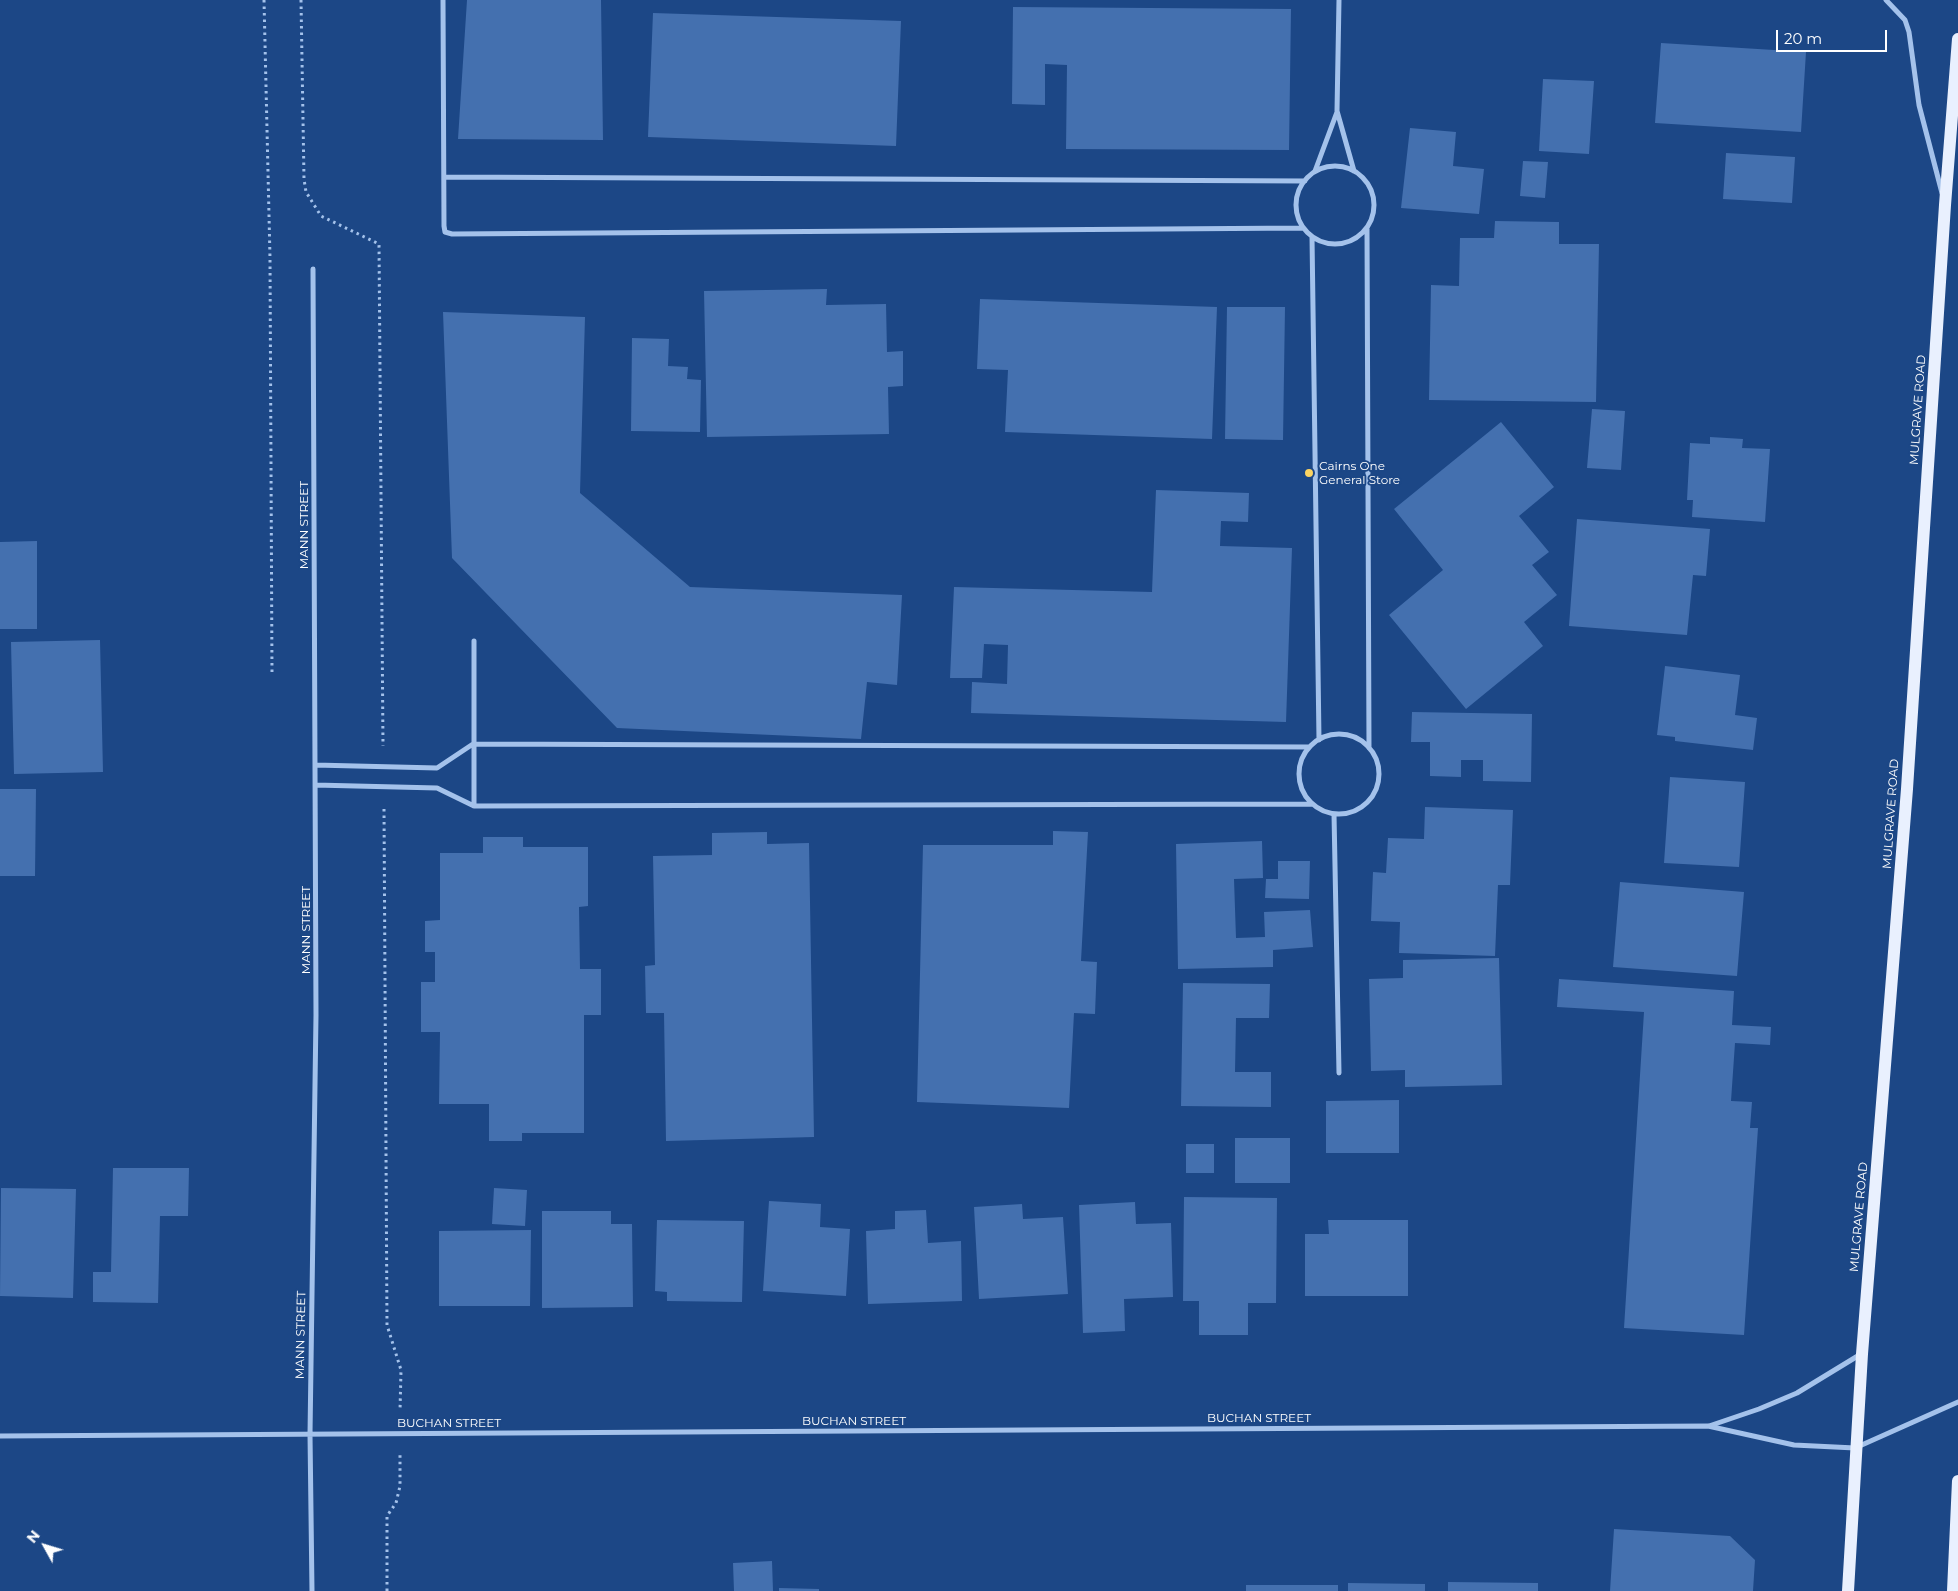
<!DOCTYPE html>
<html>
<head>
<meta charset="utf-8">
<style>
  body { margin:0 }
  #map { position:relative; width:1958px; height:1591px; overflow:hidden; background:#1c4786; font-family:Montserrat,sans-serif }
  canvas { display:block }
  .north { position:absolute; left:20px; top:1521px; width:50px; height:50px; -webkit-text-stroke:4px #1c4786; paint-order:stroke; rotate:309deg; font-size:14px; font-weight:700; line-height:20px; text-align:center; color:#fff }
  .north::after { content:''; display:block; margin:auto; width:18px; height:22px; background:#fff; clip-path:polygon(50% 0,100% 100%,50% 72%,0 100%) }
  .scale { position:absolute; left:1776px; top:30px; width:111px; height:22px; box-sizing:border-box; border:2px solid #fff; border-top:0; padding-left:6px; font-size:15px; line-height:18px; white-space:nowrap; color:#fff; -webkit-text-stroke:4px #1c4786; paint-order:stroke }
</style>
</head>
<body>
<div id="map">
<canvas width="1958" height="1591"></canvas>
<div class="north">N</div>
<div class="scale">20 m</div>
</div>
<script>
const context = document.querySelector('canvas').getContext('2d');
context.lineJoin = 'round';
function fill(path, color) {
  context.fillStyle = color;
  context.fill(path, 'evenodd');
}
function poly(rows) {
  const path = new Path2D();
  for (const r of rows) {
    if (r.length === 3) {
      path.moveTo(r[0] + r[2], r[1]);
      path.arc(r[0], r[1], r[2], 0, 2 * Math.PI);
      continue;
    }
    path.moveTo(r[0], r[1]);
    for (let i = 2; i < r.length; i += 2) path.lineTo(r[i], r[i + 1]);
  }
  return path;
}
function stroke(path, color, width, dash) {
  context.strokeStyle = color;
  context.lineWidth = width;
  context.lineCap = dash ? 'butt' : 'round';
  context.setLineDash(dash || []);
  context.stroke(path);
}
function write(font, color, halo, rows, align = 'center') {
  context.font = font + ' Montserrat,sans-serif';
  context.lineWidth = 4;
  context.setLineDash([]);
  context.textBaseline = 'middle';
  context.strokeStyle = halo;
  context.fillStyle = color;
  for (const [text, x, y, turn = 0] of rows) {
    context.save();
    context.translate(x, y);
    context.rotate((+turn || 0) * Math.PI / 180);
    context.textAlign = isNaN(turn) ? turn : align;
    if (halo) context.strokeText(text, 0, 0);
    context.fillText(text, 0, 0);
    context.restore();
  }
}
fill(poly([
  [467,0,601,0,603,140,458,139],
  [1013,7,1291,9,1289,150,1066,149,1067,65,1045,64,1045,105,1012,104],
  [653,13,901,21,896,146,648,137],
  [1661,43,1806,52,1801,132,1655,123],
  [1543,79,1594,81,1589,154,1539,151],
  [1410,128,1456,132,1453,166,1484,169,1479,214,1401,208],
  [1726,153,1795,157,1792,203,1723,199],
  [1523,161,1548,162,1545,198,1520,196],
  [1495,221,1559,222,1559,244,1599,244,1596,402,1429,400,1431,285,1459,286,1460,238,1494,238],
  [827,289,826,305,886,304,887,352,903,351,903,386,888,387,889,434,707,437,704,291],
  [980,299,1217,307,1212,439,1005,432,1008,370,977,369],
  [1227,307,1285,307,1283,440,1225,439],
  [443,312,585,317,580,493,690,587,902,595,897,685,867,682,861,739,617,728,452,558],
  [632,338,669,339,668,366,688,367,687,379,701,380,700,432,631,431],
  [1592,409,1625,411,1621,470,1587,468],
  [1501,422,1554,487,1519,516,1549,552,1532,565,1557,595,1524,622,1543,646,1466,709,1389,615,1443,570,1394,509],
  [1710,437,1743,439,1742,448,1770,449,1765,522,1692,517,1693,500,1687,500,1690,443,1710,444],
  [1156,490,1249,493,1248,522,1221,521,1220,546,1292,548,1286,722,971,713,972,682,1007,684,1008,645,984,644,982,678,950,678,954,587,1152,592],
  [1577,519,1710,529,1706,576,1693,575,1687,635,1569,626],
  [37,541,37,629,0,629,0,542],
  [100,640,103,772,14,774,11,642],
  [1665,666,1740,675,1735,715,1757,718,1753,750,1675,741,1675,737,1657,735],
  [1412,712,1532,714,1531,782,1483,781,1483,760,1461,760,1461,777,1430,776,1430,742,1411,742],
  [1670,777,1745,782,1739,867,1664,863],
  [0,789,36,789,35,876,0,876],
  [1425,807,1513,810,1510,885,1498,885,1495,956,1399,953,1400,922,1371,921,1373,872,1386,873,1388,838,1424,839],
  [1053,831,1088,832,1081,961,1097,962,1095,1014,1074,1013,1069,1108,917,1102,923,845,1053,845],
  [767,832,767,844,809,843,814,1137,666,1141,664,1013,646,1013,645,966,655,965,653,856,712,855,712,833],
  [483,837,523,837,523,847,588,847,588,906,579,907,580,969,601,969,601,1015,584,1015,584,1133,522,1133,522,1141,489,1141,489,1104,439,1104,440,1032,421,1032,421,982,435,982,435,952,425,952,425,921,440,920,440,853,483,853],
  [1262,841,1263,878,1234,879,1236,938,1265,937,1264,912,1310,910,1313,947,1273,950,1273,967,1178,969,1176,844],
  [1278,861,1310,861,1309,899,1265,898,1266,879,1278,879],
  [1620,882,1744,892,1737,976,1613,967],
  [1499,958,1502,1085,1405,1087,1405,1070,1371,1071,1369,979,1403,978,1403,960],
  [1559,979,1734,991,1732,1025,1771,1027,1770,1045,1735,1043,1731,1101,1752,1102,1750,1128,1758,1128,1744,1335,1624,1328,1644,1012,1557,1007],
  [1183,983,1270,984,1269,1018,1236,1018,1235,1072,1271,1072,1271,1107,1181,1106],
  [1399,1100,1399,1153,1326,1153,1326,1101],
  [1235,1138,1290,1138,1290,1183,1235,1183],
  [1186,1144,1214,1144,1214,1173,1186,1173],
  [113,1168,189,1168,188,1216,160,1216,158,1303,93,1302,93,1272,111,1272],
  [1,1188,76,1189,73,1298,0,1296],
  [494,1188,527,1190,525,1226,492,1224],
  [1184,1197,1277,1198,1276,1303,1248,1303,1248,1335,1199,1335,1199,1301,1183,1301],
  [769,1201,821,1204,820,1227,850,1229,846,1296,763,1291],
  [1135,1202,1136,1224,1171,1223,1173,1297,1124,1299,1125,1331,1083,1333,1079,1205],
  [1022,1204,1023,1219,1063,1217,1068,1294,979,1299,974,1207],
  [926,1210,928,1243,961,1241,962,1301,868,1304,866,1231,895,1229,895,1211],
  [542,1211,611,1211,611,1224,632,1224,633,1307,542,1308],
  [657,1220,744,1221,742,1302,667,1301,667,1292,655,1291],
  [1328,1220,1408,1220,1408,1296,1305,1296,1305,1234,1329,1234],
  [531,1230,530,1306,439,1306,439,1231],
  [1614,1529,1730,1536,1755,1560,1753,1591,1610,1591],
  [772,1561,773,1591,734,1591,733,1563],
  [1448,1582,1538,1583,1538,1591,1448,1591],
  [1348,1583,1425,1584,1425,1591,1348,1591],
  [1246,1585,1338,1585,1338,1591,1246,1591],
  [779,1588,819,1589,819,1591,779,1591]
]), '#4470af');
stroke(poly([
  [264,0,270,258,272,673],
  [301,0,304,179,306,192,321,216,379,244,383,746],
  [384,809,387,1325,401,1370,400,1411],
  [387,1591,387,1516,396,1503,400,1486,400,1455]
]), '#a4c2eb', 3, [2.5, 4]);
stroke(poly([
  [443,0,444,226,445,232,452,234,1303,228],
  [1339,0,1337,111,1354,171],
  [1886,0,1905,20,1909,32,1919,105,1942,193],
  [1335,205,39],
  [1315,171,1337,112],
  [444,177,1305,181],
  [1367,229,1369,748],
  [1312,237,1319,740],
  [1339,774,40],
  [315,765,437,768,473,744,1309,747],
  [315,785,437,788,474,806,1312,804],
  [474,806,474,641],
  [1334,814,1339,1073],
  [1709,1426,1759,1409,1797,1393,1861,1354],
  [0,1436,1708,1426,1794,1445,1855,1448,1958,1402],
  [312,1591,310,1434,316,1015,313,269]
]), '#a4c2eb', 5);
stroke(poly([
  [1848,1591,1862,1354,1907,789,1945,205,1958,39],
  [1953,1591,1958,1481]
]), '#e9f0fe', 12);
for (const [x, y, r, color] of [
  [1309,473,5,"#fbd462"]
]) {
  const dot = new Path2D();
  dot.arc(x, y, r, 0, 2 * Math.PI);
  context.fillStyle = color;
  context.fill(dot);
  stroke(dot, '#1c4786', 2);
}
write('12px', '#fff', '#1c4786', [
  ["MULGRAVE ROAD",1918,410,-86],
  ["MANN STREET",304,525,-90],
  ["MULGRAVE ROAD",1891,814,-86],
  ["MANN STREET",306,930,-90],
  ["MULGRAVE ROAD",1859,1217,-85],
  ["MANN STREET",301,1335,-89],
  ["BUCHAN STREET",1259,1418],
  ["BUCHAN STREET",854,1421],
  ["BUCHAN STREET",449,1423]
]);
write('12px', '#fff', '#1c4786', [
  ["Cairns One",1319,466],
  ["General Store",1319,480]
], 'left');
</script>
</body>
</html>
